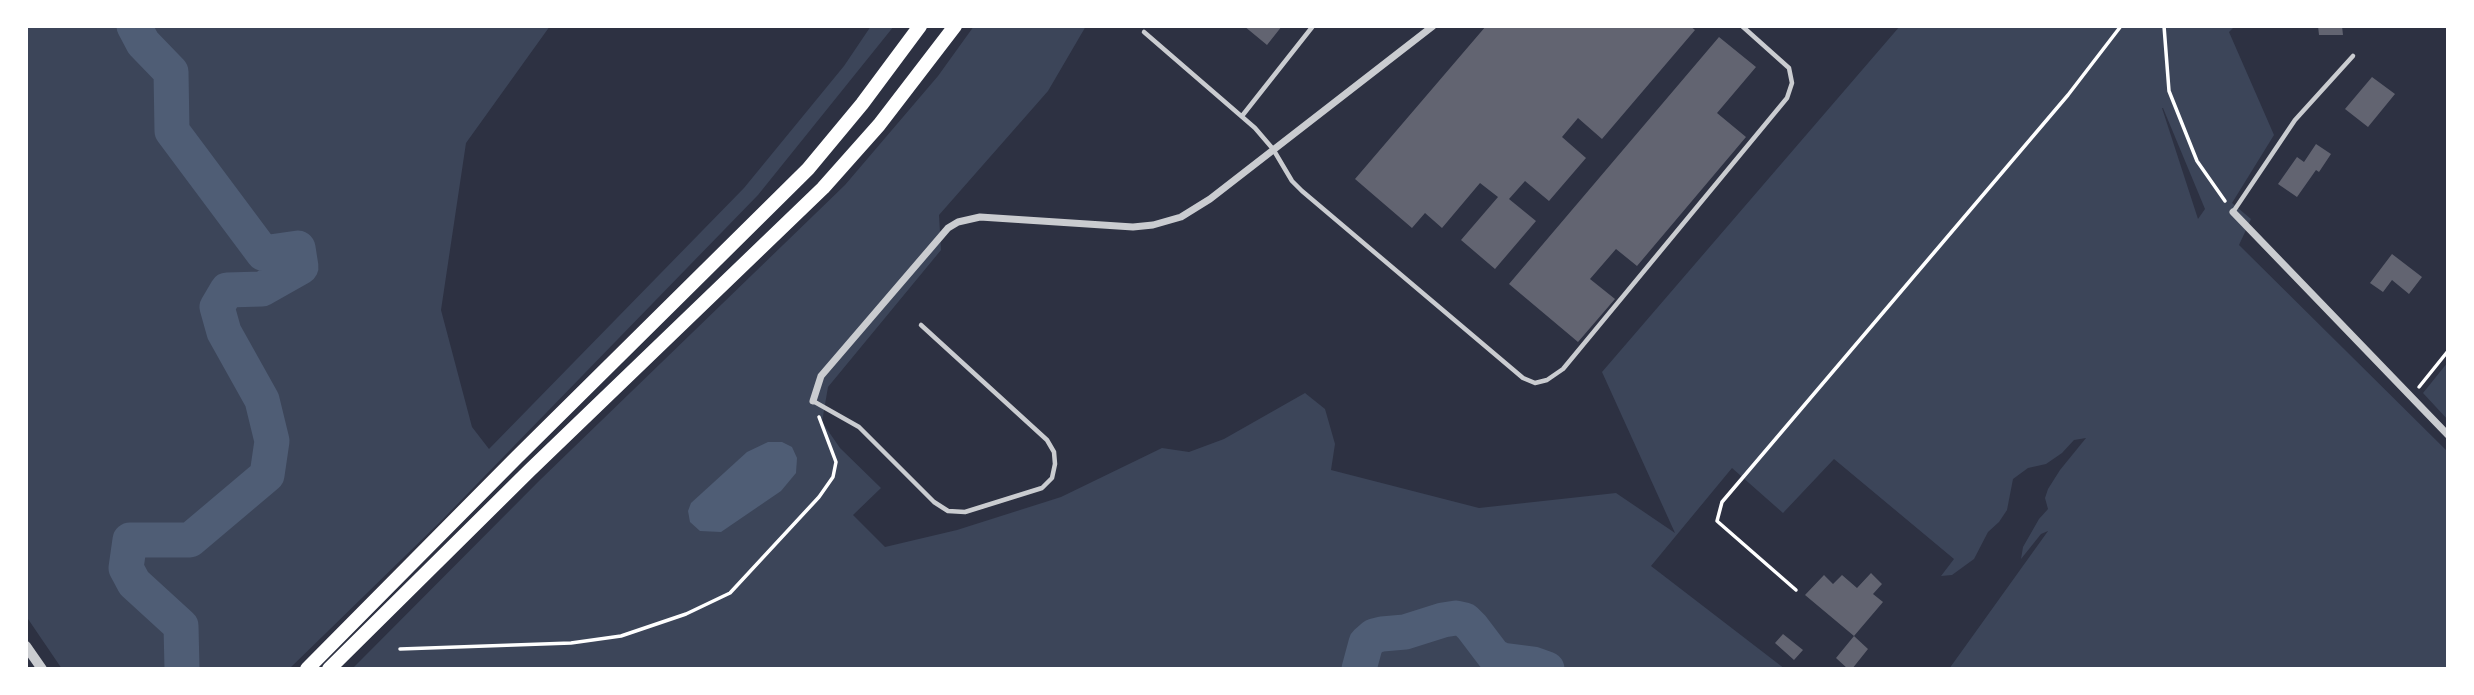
<!DOCTYPE html>
<html>
<head>
<meta charset="utf-8">
<style>
  body { margin:0 }
  #map { position:relative; width:2474px; height:695px; overflow:hidden; background:#2d3142; font-family:"Space Grotesk",sans-serif }
  canvas { display:block }
  .frame { position:absolute; inset:0; border:28px solid #fff; pointer-events:none }
</style>
</head>
<body>
<div id="map">
<canvas width="2474" height="695"></canvas>
<div class="frame"></div>
</div>
<script>
const context = document.querySelector('canvas').getContext('2d');
context.lineJoin = 'round';
function fill(path, color) {
  context.fillStyle = color;
  context.fill(path, 'evenodd');
}
function poly(rows) {
  const path = new Path2D();
  for (const r of rows) {
    path.moveTo(r[0], r[1]);
    for (let i = 2; i < r.length; i += 2) path.lineTo(r[i], r[i + 1]);
  }
  return path;
}
function stroke(path, color, width, dash) {
  context.strokeStyle = color;
  context.lineWidth = width;
  context.lineCap = dash ? 'butt' : 'round';
  context.setLineDash(dash || []);
  context.stroke(path);
}
fill(poly([
  [26,26,550,26,466,143,441,310,472,427,489,449,744,188,844,66,871,26,894,26,758,195,441,521,289,669,62,669,26,616],
  [974,26,1086,26,1048,91,939,215,941,250,828,387,822,422,840,448,881,488,853,515,885,547,957,530,1061,497,1162,448,1189,452,1224,439,1305,393,1325,409,1335,444,1331,470,1479,508,1616,493,1675,533,1602,372,1900,26,2235,26,2229,32,2274,135,2232,203,2251,219,2239,245,2448,452,2448,645,2446,650,2448,651,2448,669,1949,669,2048,531,2041,534,2021,559,2023,547,2039,519,2048,509,2045,498,2048,489,2060,470,2086,438,2074,440,2062,453,2046,464,2028,468,2013,479,2007,510,1999,522,1988,532,1974,559,1952,575,1941,576,1954,559,1834,459,1783,513,1732,468,1651,566,1785,669,352,669,540,480,845,185,938,76],
  [2163,108,2205,209,2198,219,2162,108],
  [2448,362,2448,420,2423,393]
]), '#3c4559');
fill(poly([
  [768,442,782,442,792,447,797,458,796,473,781,491,721,532,700,531,690,522,688,511,691,503,747,452]
]), '#4f5d75');
stroke(poly([
  [134,26,143,43,171,72,172,131,263,253,298,248,301,267,262,289,227,290,217,307,224,332,262,400,272,441,267,475,190,540,130,540,126,568,134,583,181,626,182,669],
  [1359,669,1366,643,1374,636,1382,634,1405,632,1443,620,1456,618,1465,620,1472,627,1494,656,1502,660,1533,664,1547,669]
]), '#4f5d75', 35);
fill(poly([
  [1244,26,1282,26,1267,45],
  [1486,26,1690,26,1695,30,1602,139,1578,118,1562,137,1586,158,1549,201,1525,181,1509,199,1536,221,1495,269,1461,240,1498,197,1480,183,1442,228,1425,213,1412,228,1355,179],
  [2318,26,2342,26,2343,35,2319,35],
  [1719,37,1756,67,1717,113,1746,137,1637,266,1616,249,1590,279,1615,299,1578,342,1509,284],
  [2372,77,2395,94,2368,127,2345,109],
  [2316,144,2331,154,2319,172,2316,170,2297,197,2278,184,2297,157,2304,162],
  [2392,254,2422,277,2409,294,2392,280,2383,292,2370,283],
  [1871,573,1882,584,1873,594,1883,602,1854,636,1805,595,1824,575,1833,584,1842,575,1857,588],
  [1783,634,1803,650,1794,660,1775,643],
  [1854,636,1868,649,1852,669,1848,669,1836,658]
]), '#626471');
stroke(poly([
  [2164,26,2169,91,2197,161,2225,201],
  [2419,387,2448,351],
  [1796,590,1717,521,1722,502,2068,95,2121,26],
  [400,649,571,643,621,636,686,614,730,593,819,497,833,477,836,462,819,417]
]), '#fff', 3.5);
stroke(poly([
  [1144,32,1255,128,1273,149,1292,181,1302,191,1523,378,1535,383,1547,380,1563,369,1787,98,1792,83,1789,68,1742,26],
  [1242,116,1313,26],
  [2233,212,2295,120,2353,56],
  [813,401,859,427,934,502,948,511,965,512,1042,488,1052,478,1055,464,1054,452,1047,440,921,325]
]), '#caccd0', 4.5);
stroke(poly([
  [2233,212,2448,435],
  [813,401,821,376,948,228,958,222,980,217,1133,227,1153,225,1181,217,1210,199,1433,26]
]), '#caccd0', 7);
stroke(poly([
  [26,646,42,669]
]), '#caccd0', 10);
stroke(poly([
  [307,669,516,458,808,169,862,104,920,26],
  [329,669,529,471,823,188,879,125,955,26]
]), '#fff', 14);
</script>
</body>
</html>
